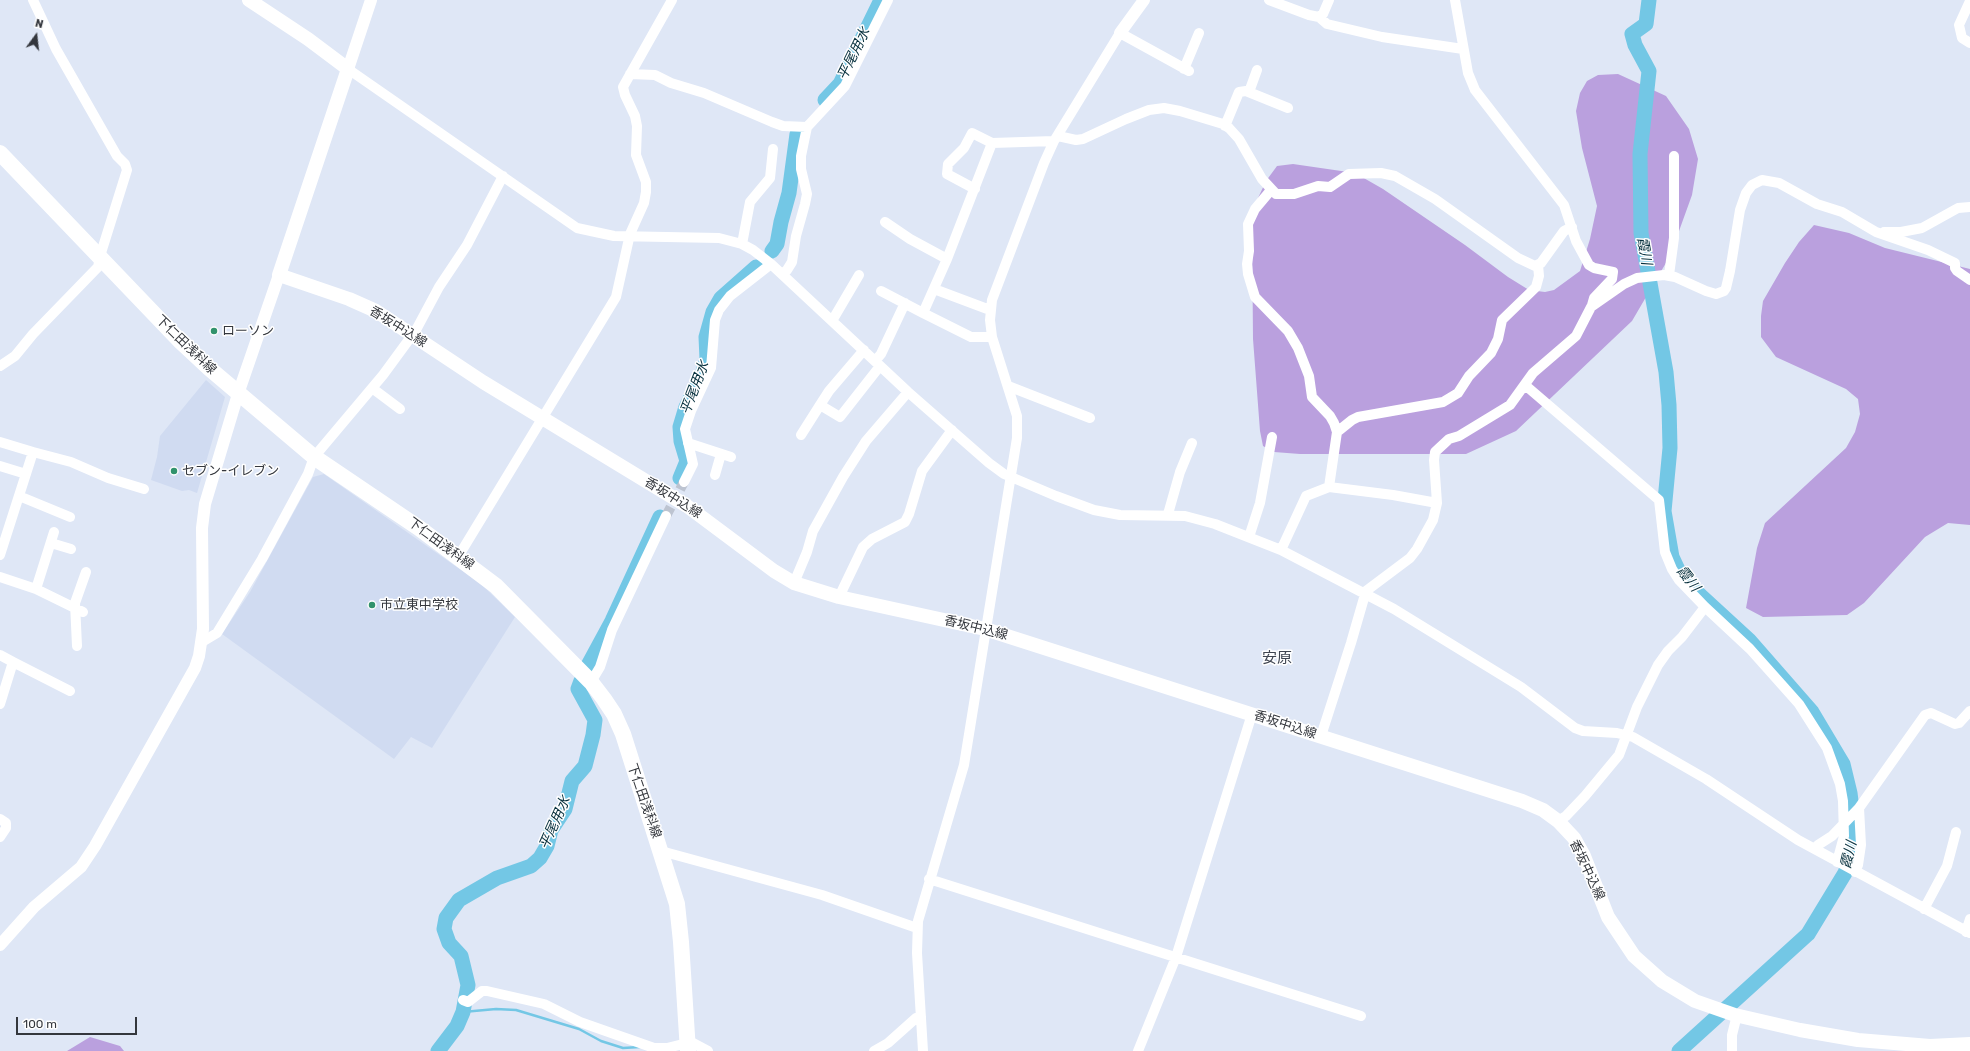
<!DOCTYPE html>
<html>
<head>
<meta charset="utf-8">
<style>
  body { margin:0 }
  #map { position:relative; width:1970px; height:1051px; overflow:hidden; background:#dfe7f6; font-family:Rubik,sans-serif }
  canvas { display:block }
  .north { position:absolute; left:16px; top:16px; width:40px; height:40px; -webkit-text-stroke:3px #fff; paint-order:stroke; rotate:15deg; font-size:11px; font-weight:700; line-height:16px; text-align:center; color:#34373d }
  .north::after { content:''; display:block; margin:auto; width:14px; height:18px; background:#34373d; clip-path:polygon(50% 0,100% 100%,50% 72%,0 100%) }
  .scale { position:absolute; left:16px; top:1017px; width:121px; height:18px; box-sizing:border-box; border:2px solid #34373d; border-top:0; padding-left:5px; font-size:12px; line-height:14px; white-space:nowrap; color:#34373d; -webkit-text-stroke:3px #fff; paint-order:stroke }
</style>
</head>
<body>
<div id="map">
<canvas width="1970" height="1051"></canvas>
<div class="north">N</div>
<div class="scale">100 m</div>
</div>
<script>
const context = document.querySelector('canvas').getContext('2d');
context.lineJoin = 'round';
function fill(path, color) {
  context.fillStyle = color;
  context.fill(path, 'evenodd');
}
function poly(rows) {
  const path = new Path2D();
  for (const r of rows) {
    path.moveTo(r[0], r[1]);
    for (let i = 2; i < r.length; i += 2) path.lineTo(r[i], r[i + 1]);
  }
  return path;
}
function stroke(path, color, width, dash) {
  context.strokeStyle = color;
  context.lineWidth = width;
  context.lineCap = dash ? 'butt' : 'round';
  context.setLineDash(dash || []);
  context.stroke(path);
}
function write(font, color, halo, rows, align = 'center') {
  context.font = font + ' Rubik,"Noto Sans JP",sans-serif';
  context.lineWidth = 3;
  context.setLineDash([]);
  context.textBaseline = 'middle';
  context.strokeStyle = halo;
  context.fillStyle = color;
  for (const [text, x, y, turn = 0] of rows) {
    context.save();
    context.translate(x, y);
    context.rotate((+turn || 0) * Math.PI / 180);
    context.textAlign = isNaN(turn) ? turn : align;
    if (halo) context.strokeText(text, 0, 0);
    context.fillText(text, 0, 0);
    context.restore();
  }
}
fill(poly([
  [206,380,225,397,197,493,189,490,182,491,151,480,157,457,160,436],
  [324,474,481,584,515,617,432,748,411,737,394,759,222,634,250,592,313,477]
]), '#d0dbf1');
fill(poly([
  [1618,74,1666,96,1689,129,1698,159,1692,195,1670,256,1632,321,1516,431,1466,454,1300,454,1274,452,1263,446,1260,431,1253,339,1252,225,1258,198,1266,181,1277,166,1293,164,1355,173,1383,189,1465,245,1508,277,1529,290,1545,292,1554,290,1580,271,1590,239,1597,206,1582,148,1576,111,1580,93,1587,81,1598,75],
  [1814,225,1849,233,1885,248,1970,269,1970,525,1948,523,1925,537,1864,603,1847,615,1763,617,1746,608,1757,548,1765,523,1846,448,1855,432,1860,414,1858,399,1846,389,1776,357,1761,337,1761,316,1763,301,1785,263,1799,242],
  [90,1037,120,1046,124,1051,67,1051]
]), '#baa0de');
stroke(poly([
  [463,1012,496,1009,516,1010,579,1029,601,1041,623,1048,640,1047]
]), '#73c7e5', 2.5);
stroke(poly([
  [1649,0,1646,24,1632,34,1635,45,1649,71,1640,154,1641,233,1666,372,1669,405,1670,448,1664,511,1672,557,1679,572,1688,584,1749,640,1812,712,1843,764,1850,793,1854,825,1851,855,1845,873,1808,934,1679,1051],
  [825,100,840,84,881,0],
  [772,251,777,244,781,222,789,193,797,134],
  [680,478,687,461,681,441,680,427,686,407,702,375,707,359,706,337,713,312,721,298,756,267],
  [586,669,612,621,660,517],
  [438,1051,457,1026,463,1012,468,985,461,956,449,943,444,929,446,918,459,900,497,878,531,866,540,858,547,846,551,830,565,809,572,781,585,766,593,735,595,720,578,689,581,681]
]), '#73c7e5', 15);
stroke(poly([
  [666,516,684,482]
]), '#bdc4d1', 10, [10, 5]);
stroke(poly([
  [1269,0,1309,15,1319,17,1327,24,1382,37,1463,49],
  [1455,0,1468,73,1475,90,1564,205,1576,241,1589,265,1594,268,1613,272,1612,279,1594,298,1592,305],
  [1970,1,1959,25,1962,38,1970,43],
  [1319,17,1323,14,1329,0],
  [348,69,577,228,614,236,719,238,742,244,753,250,771,264,908,392,989,463,1004,474,1056,496,1094,510,1120,515,1185,516,1215,524,1281,550,1394,609,1521,687,1575,728,1583,731,1617,733,1633,737,1706,779,1798,840,1970,933],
  [1184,69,1199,33],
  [630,74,655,75,671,83,704,93,772,122,783,126,807,127],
  [1249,92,1257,70],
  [1225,126,1239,92,1246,91,1288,108],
  [1058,136,1076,140,1083,139,1126,119,1149,110,1164,108,1180,111,1223,124,1229,128,1239,139,1262,179,1276,194,1294,194,1318,186,1330,187,1349,174,1381,173,1395,176,1435,199,1518,258,1535,266,1541,263,1564,231,1572,227],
  [975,189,947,174,948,164,964,148,972,133,992,143],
  [1271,190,1255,209,1248,224,1249,251,1247,264,1248,274,1255,297,1288,331,1298,348,1309,376,1312,397,1330,416,1334,423,1337,432,1329,487],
  [885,222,910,239,947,259],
  [1884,232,1901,232,1922,228,1958,208,1970,207],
  [742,244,750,202,770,178,773,149],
  [782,274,787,270,792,262,796,236,805,204,807,194,801,169,801,156,807,127,845,86,888,0],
  [1669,275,1674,238,1674,156],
  [934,289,990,310],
  [881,291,923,313,947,259,992,143,1054,141],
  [923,313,971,337,992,337],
  [832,321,859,275],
  [875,361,881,354,905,303],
  [0,366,15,356,33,334,98,267,101,253,127,170,125,164,117,156,56,49,33,0],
  [1525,385,1659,500,1665,552,1672,569,1679,580,1705,607,1750,649,1799,704,1827,748,1840,784,1843,801,1844,836,1837,862],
  [1008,386,1090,418],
  [372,388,400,409],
  [820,405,829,391,864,350],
  [1337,432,1352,420,1358,417,1443,402,1458,393,1469,376,1491,353,1498,339,1502,320,1536,287,1539,276,1538,265],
  [801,435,820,405,840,417,880,366],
  [0,442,33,452,0,555],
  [688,443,731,457],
  [33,452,71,462,108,478,144,489],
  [0,466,26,474],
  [715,475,721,454],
  [684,482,693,464,685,429,691,411,711,368,715,320,719,310,730,296,771,264],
  [19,496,70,517],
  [1168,514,1180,472,1192,443],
  [1249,537,1260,503,1272,437],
  [51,543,71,549],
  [1281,550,1306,496,1329,487,1393,495,1437,503],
  [458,557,616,297,630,234,644,203,646,192,646,182,636,155,637,126,635,116,625,95,623,87,672,0],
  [0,577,36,589,83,612],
  [794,583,807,552,813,531,843,477,866,441,908,392],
  [36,589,54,532],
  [839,597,863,547,872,539,905,522,909,514,922,471,952,430],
  [202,642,217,633,262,559,308,474,314,457,383,375,416,330,439,287,467,245,503,176],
  [77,646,75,603,86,572],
  [0,655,13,662,0,704],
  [13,662,70,691],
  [591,682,600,667,612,630,666,516],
  [1321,736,1351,643,1366,591,1410,558,1417,549,1433,520,1437,503,1434,460,1435,452,1449,439,1459,436,1510,405,1533,373,1576,336,1591,307,1624,284,1637,278,1664,275,1675,277,1706,291,1716,294,1724,291,1726,288,1730,271,1740,210,1746,193,1752,185,1762,180,1779,183,1817,204,1842,212,1876,232,1928,250,1955,263,1955,268,1957,271,1970,280],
  [0,819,6,823,6,828,0,837],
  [1558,821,1566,816,1585,796,1619,755,1637,707,1658,665,1668,651,1682,637,1705,607],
  [1818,845,1832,836,1859,808],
  [661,851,822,895,917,928],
  [1855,872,1858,865,1861,845,1859,808,1925,715,1931,713,1955,724,1959,723,1970,711],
  [929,879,1361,1016],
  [1924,909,1947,866,1956,832],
  [1966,932,1970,919],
  [463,1000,468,1002,482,991,487,991,544,1004,580,1022,654,1048,667,1048,691,1042,708,1051],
  [874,1051,888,1043,916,1018,921,1017],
  [923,1051,917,953,918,921,964,765,1017,438,1017,416,992,337,990,320,992,300,1044,163,1054,141,1120,33,1189,71],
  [1138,1051,1176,957,1252,714],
  [1732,1051,1732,1035,1737,1015]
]), '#fff', 10);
stroke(poly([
  [1120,33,1144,0],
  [348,69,371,0],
  [0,945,34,907,81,867,95,846,195,668,199,656,203,629,202,528,205,504,238,394,279,275]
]), '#fff', 12);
stroke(poly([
  [249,0,308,39,348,69,279,275,349,299,376,311,483,382,687,506,774,571,794,583,839,597,985,629,1522,801,1543,810,1558,821,1574,838,1584,856,1608,917,1634,956,1662,981,1695,1001,1735,1015,1800,1030,1858,1040,1930,1046,1970,1044]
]), '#fff', 14);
stroke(poly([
  [0,153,181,342,210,369,314,457,419,528,496,586,591,682,604,699,614,714,623,734,677,904,681,942,688,1051]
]), '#fff', 16);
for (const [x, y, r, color] of [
  [214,331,4,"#31926c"],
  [174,471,4,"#31926c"],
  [372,605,4,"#31926c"]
]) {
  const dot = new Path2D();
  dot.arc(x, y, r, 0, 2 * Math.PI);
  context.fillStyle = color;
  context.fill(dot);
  stroke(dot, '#fff', 1.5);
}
write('13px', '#34373d', '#fff', [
  ["香坂中込線",398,327,32],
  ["下仁田浅科線",186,345,44],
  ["香坂中込線",673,498,32],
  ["下仁田浅科線",441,544,36],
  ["香坂中込線",976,628,14],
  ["香坂中込線",1285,725,18],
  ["下仁田浅科線",644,801,71],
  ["香坂中込線",1587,870,65]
]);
write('13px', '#34373d', '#fff', [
  ["ローソン",222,331],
  ["セブン-イレブン",182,471],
  ["市立東中学校",380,605]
], 'left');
write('italic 14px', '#07303d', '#fff', [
  ["平尾用水",854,54,-64],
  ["霞川",1644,251,80],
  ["平尾用水",695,388,-69],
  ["霞川",1688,579,52],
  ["平尾用水",555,823,-66],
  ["霞川",1849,855,-77]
]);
write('15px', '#3f4551', '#fff', [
  ["安原",1277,659]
]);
</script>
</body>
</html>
